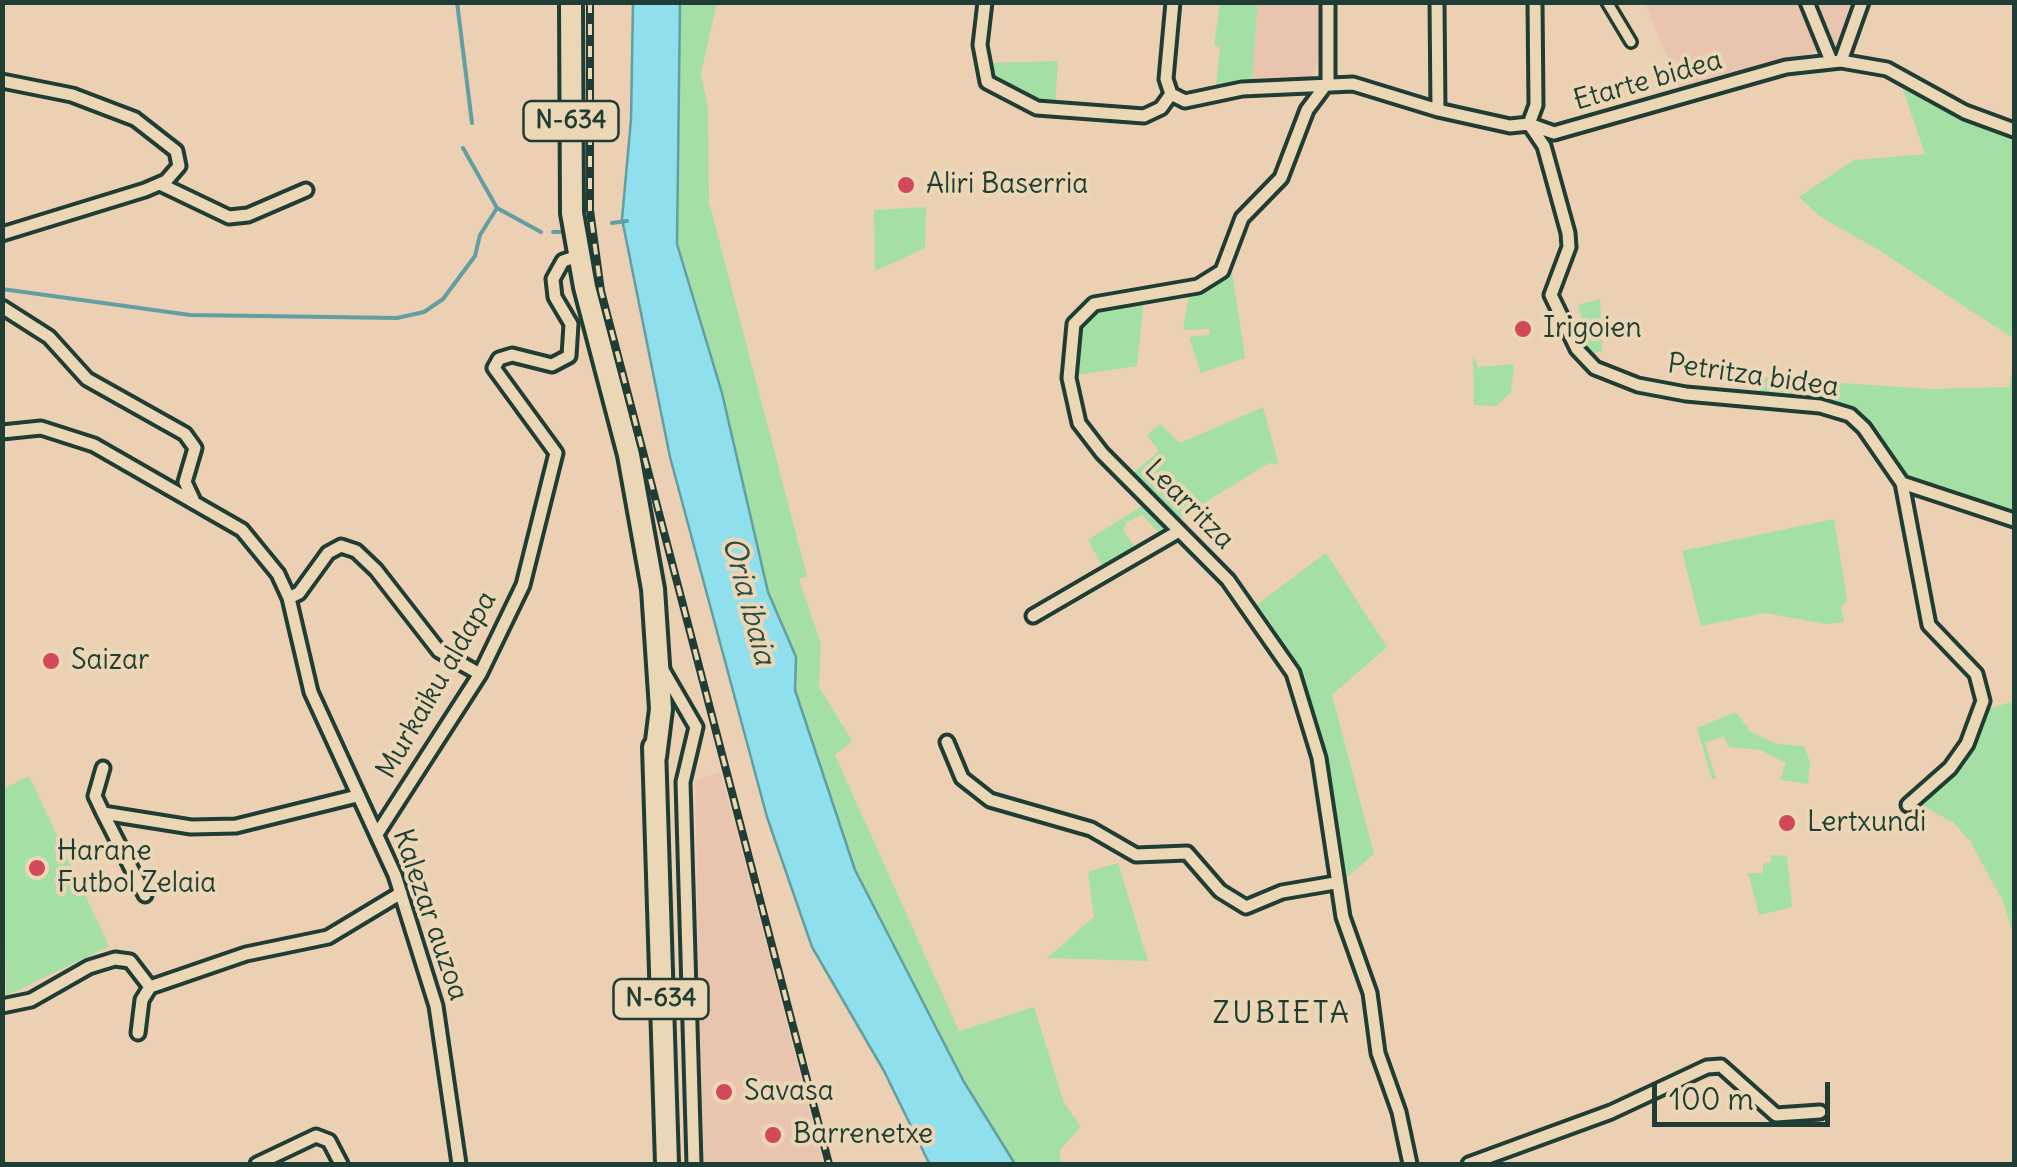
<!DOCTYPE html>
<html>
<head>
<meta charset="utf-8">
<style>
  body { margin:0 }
  #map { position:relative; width:2017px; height:1167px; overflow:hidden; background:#ecd0b4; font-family:Delius,sans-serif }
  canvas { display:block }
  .frame { position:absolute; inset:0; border:5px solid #1f3d34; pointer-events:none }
  .scale { position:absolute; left:1652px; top:1082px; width:178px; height:45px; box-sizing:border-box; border:5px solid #1f3d34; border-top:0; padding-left:12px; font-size:30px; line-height:35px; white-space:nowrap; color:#1f3d34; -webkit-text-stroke:8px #ebd7b5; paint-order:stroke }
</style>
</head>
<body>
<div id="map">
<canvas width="2017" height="1167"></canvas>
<div class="frame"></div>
<div class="scale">100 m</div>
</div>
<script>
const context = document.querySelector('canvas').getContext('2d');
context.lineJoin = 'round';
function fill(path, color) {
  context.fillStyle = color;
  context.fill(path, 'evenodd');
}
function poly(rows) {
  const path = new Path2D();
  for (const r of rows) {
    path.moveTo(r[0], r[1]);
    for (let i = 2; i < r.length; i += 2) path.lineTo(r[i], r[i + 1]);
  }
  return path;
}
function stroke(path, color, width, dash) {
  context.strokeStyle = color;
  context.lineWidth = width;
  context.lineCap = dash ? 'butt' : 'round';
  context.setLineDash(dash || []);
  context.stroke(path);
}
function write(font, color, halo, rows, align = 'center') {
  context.font = font + ' Delius,sans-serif';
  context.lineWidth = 8;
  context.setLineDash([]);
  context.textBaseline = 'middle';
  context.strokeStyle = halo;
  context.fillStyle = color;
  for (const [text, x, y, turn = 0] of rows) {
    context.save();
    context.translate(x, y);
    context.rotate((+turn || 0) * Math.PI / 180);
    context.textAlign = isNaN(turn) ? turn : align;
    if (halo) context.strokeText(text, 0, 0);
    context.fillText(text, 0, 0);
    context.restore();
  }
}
fill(poly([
  [1258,3,1321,3,1323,47,1312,76,1252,81],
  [1645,3,1874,3,1849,57,1813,52,1680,88],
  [720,772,739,839,823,1164,703,1164,695,780]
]), '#e9c5af');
fill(poly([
  [680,3,717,3,701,73,708,109,709,202,807,576,799,579,821,644,819,687,852,741,835,755,959,1031,1034,1007,1064,1103,1081,1127,1060,1150,1060,1164,1015,1164,964,1082,855,870,795,690,796,657,768,592,722,393,677,240],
  [1220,3,1258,3,1252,81,1216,86,1220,47,1214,45],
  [1058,61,1055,106,1032,105,995,83,991,63],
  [1900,81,2014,141,2014,339,1879,250,1822,218,1799,197,1854,160,1925,154],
  [926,207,925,248,875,271,874,210],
  [1231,265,1245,358,1201,373,1189,337,1209,335,1210,329,1183,330,1189,294,1218,283],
  [1144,299,1137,366,1076,375,1077,341,1087,320,1110,305],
  [1600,299,1602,351,1589,354,1575,329,1584,326,1578,305],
  [1473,354,1478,367,1514,364,1511,392,1496,406,1474,405],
  [2014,359,2014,513,1971,502,1910,477,1852,410,1821,400,1762,396,1758,385,1724,375,1930,389,2009,387],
  [1263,407,1279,465,1269,463,1175,521,1131,475,1159,451,1147,435,1160,424,1180,443],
  [1143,505,1169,529,1160,534,1142,515,1127,522,1123,530,1138,551,1104,569,1088,540],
  [1834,519,1847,600,1841,607,1844,622,1826,624,1765,613,1701,626,1682,551],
  [1326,553,1387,647,1332,695,1374,854,1342,882,1334,817,1309,701,1297,668,1254,607],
  [2014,701,2014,936,2003,901,1970,841,1953,822,1922,806,1985,710],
  [1736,712,1751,732,1777,744,1804,746,1810,762,1808,784,1780,780,1786,763,1761,750,1729,747,1724,736,1705,743,1716,778,1712,779,1697,728],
  [29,776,109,946,6,996,3,789],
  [1771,855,1787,856,1792,907,1759,915,1748,873,1763,873,1763,864,1771,862],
  [1118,863,1148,961,1047,958,1094,917,1088,872]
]), '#a4dfa5');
const water = poly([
  [633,3,680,3,677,244,722,393,768,592,796,657,795,690,855,870,964,1082,1015,1164,929,1163,884,1071,812,947,767,817,670,457,622,219,631,119,633,3]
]);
fill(water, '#8fdfec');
stroke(water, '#629ea2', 2.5);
stroke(poly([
  [457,2,472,123],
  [463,148,497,208,541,232],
  [612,223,627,221],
  [553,232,561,232],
  [2,289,190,315,397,318,424,312,443,299,475,256,480,235,497,208]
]), '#629ea2', 4);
const pedestrian = poly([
  [1607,2,1631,42]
]);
const minor = poly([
  [985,2,980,45,987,82,1037,108,1144,116,1161,108,1171,94],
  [1328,2,1328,82,1307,110,1281,178,1242,218,1222,271,1198,286,1094,304,1074,324,1069,378,1079,423,1102,453,1228,580,1293,673,1319,758,1343,917,1370,993,1378,1053,1399,1112,1410,1164],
  [1437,2,1438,110],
  [1807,2,1831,61],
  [1841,61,1862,2],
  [2,81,72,95,135,119,176,151,179,166,166,181,145,190,2,234],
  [1171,94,1185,101,1242,89,1353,84,1438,110,1510,126,1529,124,1554,133,1786,67,1841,61,1887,69,1965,112,2014,130],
  [1171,94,1166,79,1173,2],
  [1529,124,1544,146,1568,233,1569,247,1551,295,1577,349,1595,368,1638,385,1686,394,1820,406,1850,415,1864,428,1902,483,1929,625,1976,674,1983,701,1967,744,1950,768,1908,805],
  [1529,124,1536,105,1535,2],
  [160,184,229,217,248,215,306,190],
  [2,307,49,337,87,379,185,434,195,448,185,482,193,499],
  [2,432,41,428,94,445,242,530,278,574,289,598,311,692,395,875,436,1006,459,1164],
  [1902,483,2014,520],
  [289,598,299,593,328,553,341,546,356,551,376,570,439,651,480,674],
  [1033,616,1179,531],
  [663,670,696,727,683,782,694,1164],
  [947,742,962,778,990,800,1091,829,1136,855,1187,853,1220,891,1246,907,1282,892,1335,883],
  [103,768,95,796,103,813,191,827,236,826,357,796],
  [103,813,145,895],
  [377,834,480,674,523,585,556,453,494,368,499,359,512,355,552,365,569,356,571,324,555,297,553,279,563,261,578,256],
  [2,1006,31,1000,89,967,115,959,130,961,150,987],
  [138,1033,142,1000,150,987,246,954,328,937,401,893],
  [257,1164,316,1136,329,1141,341,1164],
  [1469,1164,1611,1112,1707,1067,1721,1066,1776,1115,1820,1112]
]);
const trunk = poly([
  [571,2,572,213,585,287,629,455,653,589,661,709,655,757],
  [654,747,667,1164]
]);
stroke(pedestrian, '#1f3d34', 16);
stroke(minor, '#1f3d34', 19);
stroke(trunk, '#1f3d34', 28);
stroke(pedestrian, '#ebd7b5', 9);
stroke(minor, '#ebd7b5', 11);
stroke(trunk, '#ebd7b5', 20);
const rail = poly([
  [590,2,590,210,601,291,829,1164]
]);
stroke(rail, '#1f3d34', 8);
stroke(rail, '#ebd7b5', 4, [11]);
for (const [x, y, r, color] of [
  [906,185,10,"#d1495b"],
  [1523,329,10,"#d1495b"],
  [51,661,10,"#d1495b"],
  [1787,823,10,"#d1495b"],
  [37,868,10,"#d1495b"],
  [724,1092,10,"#d1495b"],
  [773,1135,10,"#d1495b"]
]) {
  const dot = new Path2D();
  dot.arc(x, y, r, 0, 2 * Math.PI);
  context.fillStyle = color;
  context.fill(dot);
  stroke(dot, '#ebd7b5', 4);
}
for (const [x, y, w] of [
  [571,121,95],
  [661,999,95]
]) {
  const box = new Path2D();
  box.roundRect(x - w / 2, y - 20, w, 40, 8);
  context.fillStyle = '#ebd7b5';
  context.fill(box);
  stroke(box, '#1f3d34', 2.5);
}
write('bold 25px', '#1f3d34', null, [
  ["N-634",571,121],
  ["N-634",661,999]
]);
write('28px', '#1f3d34', '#ebd7b5', [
  ["Etarte bidea",1648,81,-16],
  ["Petritza bidea",1753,376,8],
  ["Learritza",1189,505,45],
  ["Murkaiku aldapa",437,685,-60],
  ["Kalezar auzoa",430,915,71]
]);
write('28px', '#1f3d34', '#ebd7b5', [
  ["Aliri Baserria",926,185],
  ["Irigoien",1543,329],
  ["Saizar",71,661],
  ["Lertxundi",1807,823],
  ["Harane",57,852],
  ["Futbol Zelaia",57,884],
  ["Savasa",744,1092],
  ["Barrenetxe",793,1135]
], 'left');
write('italic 30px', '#2a4d46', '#ebd7b5', [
  ["Oria ibaia",748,601,75]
]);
context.letterSpacing = '2.5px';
write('30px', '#1f3d34', '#ebd7b5', [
  ["ZUBIETA",1282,1014]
]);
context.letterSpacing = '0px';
</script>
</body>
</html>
